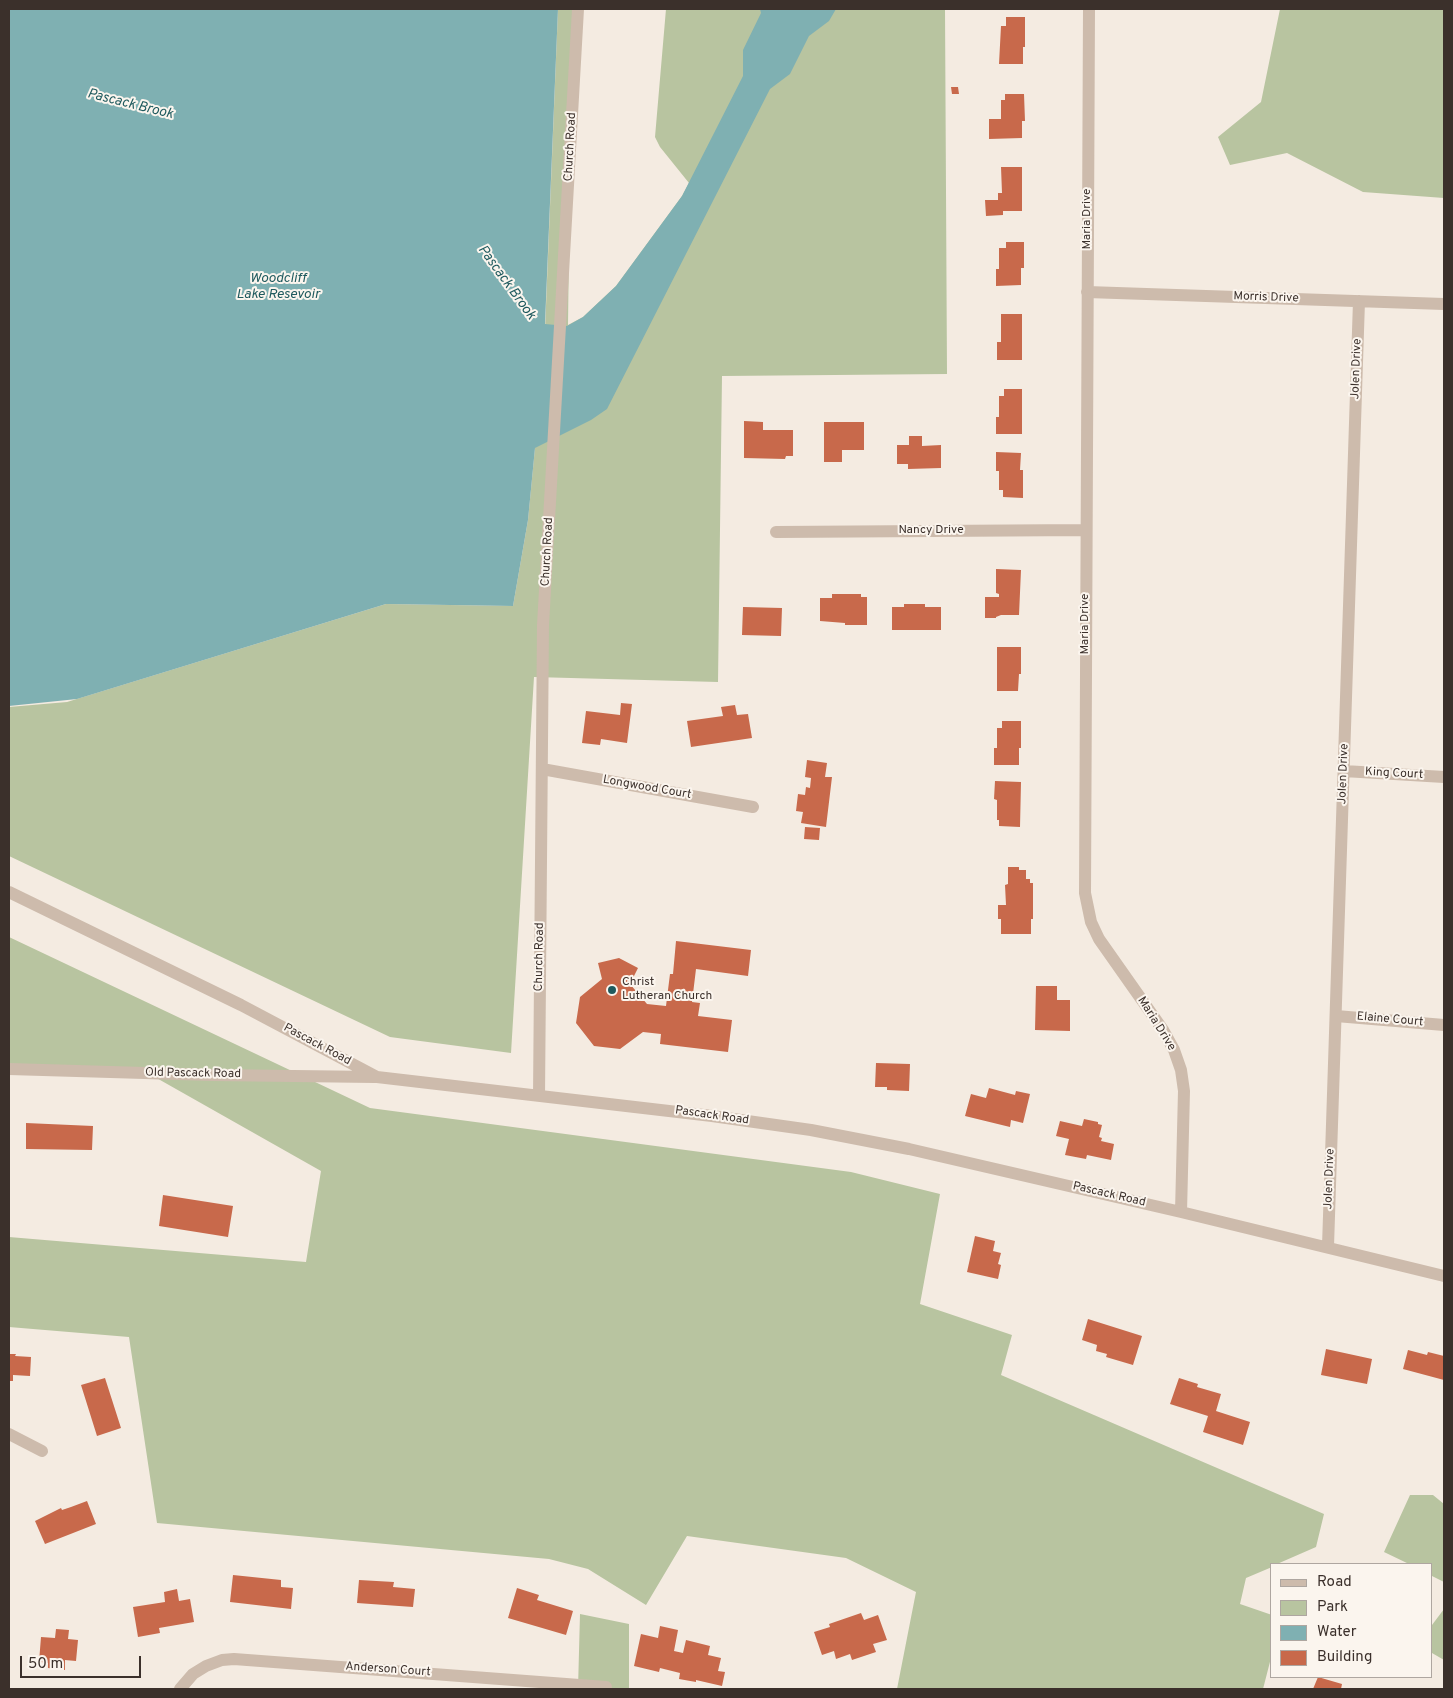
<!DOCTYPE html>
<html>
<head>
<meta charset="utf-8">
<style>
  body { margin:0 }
  #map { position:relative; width:1453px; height:1698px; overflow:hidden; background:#f4ebe1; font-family:Overpass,sans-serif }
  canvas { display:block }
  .frame { position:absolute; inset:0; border:10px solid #3b302b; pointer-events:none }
  .legend { position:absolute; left:1270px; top:1563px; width:162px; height:115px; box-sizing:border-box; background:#fbf5ee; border:1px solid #aea6a0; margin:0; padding:6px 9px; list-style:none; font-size:15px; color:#3b302b }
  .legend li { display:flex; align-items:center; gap:10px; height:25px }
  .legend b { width:25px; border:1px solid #aea6a0 }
  .scale { position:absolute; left:20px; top:1656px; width:121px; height:22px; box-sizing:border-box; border:2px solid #3b302b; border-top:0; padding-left:6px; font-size:15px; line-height:18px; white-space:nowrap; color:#3b302b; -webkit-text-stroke:4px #fbf5ee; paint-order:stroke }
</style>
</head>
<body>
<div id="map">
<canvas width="1453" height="1698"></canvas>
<div class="frame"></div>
<ul class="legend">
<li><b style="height:6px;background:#cdbbac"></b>Road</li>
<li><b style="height:14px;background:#b8c4a0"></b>Park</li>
<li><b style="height:14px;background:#7fb0b2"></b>Water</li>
<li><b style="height:14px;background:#c8694b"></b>Building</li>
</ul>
<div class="scale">50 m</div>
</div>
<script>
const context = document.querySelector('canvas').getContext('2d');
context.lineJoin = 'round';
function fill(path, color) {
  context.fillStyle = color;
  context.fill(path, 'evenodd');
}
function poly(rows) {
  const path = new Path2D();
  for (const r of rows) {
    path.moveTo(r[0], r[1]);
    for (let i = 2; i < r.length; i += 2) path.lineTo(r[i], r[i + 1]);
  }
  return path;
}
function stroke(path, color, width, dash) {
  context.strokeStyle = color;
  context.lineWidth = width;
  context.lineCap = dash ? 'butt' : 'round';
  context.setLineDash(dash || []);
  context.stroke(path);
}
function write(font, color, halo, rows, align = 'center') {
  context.font = font + ' Overpass,sans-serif';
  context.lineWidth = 4;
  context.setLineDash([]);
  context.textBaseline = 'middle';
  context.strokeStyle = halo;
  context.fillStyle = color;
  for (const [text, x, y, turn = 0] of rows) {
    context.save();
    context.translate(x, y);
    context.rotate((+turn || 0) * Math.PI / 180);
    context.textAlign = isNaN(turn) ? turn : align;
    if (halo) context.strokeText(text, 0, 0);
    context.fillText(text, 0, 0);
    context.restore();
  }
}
fill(poly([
  [558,9,578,9,570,162,568,325,583,317,616,286,682,196,689,183,660,147,655,137,666,9,945,9,947,374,722,376,718,682,534,677,511,1053,390,1037,9,856,9,707,67,702,386,604,513,606,528,520,544,355],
  [1280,9,1444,9,1444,198,1363,192,1287,153,1230,165,1218,137,1261,102],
  [9,937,370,1108,851,1172,940,1194,920,1304,1012,1335,1001,1375,1324,1514,1316,1547,1277,1564,1272,1564,1272,1567,1246,1578,1240,1604,1272,1615,1272,1654,1263,1689,897,1689,916,1592,846,1558,687,1536,646,1605,588,1569,549,1559,157,1523,129,1337,9,1327,9,1237,306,1262,321,1171,153,1076,9,1064],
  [1410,1495,1433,1495,1444,1504,1444,1582,1432,1576,1432,1564,1409,1564,1384,1552],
  [1444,1609,1444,1660,1432,1653,1432,1625],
  [580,1614,629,1624,629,1689,578,1689]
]), '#b8c4a0');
fill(poly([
  [9,9,558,9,545,324,567,326,583,317,616,286,682,196,743,76,743,50,761,13,760,9,836,9,829,21,809,36,790,74,770,89,607,409,591,420,535,448,528,520,513,606,386,604,77,699,9,706]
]), '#7fb0b2');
fill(poly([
  [1006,17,1025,17,1025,47,1023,47,1023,64,999,64,1001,26,1006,26],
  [951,87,958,87,959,94,952,94],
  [1005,94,1024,94,1025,121,1022,121,1022,138,989,139,989,119,1001,119,1001,100,1005,100],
  [1001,167,1022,167,1022,211,1003,211,1003,215,986,216,985,200,998,200,998,193,1002,193],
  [1006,242,1024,242,1024,268,1021,268,1021,285,996,286,996,269,999,269,999,248,1006,248],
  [1001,314,1022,314,1022,360,997,360,997,342,1001,342],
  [1004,389,1022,389,1022,434,996,434,996,417,999,417,999,396,1004,396],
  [744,421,763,422,763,430,793,430,793,456,786,456,785,459,744,458],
  [824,422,864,422,864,450,842,450,842,462,824,462],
  [909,436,922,436,922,446,941,445,941,468,908,469,908,464,897,464,897,445,909,445],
  [996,452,1021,453,1020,470,1023,470,1023,498,1003,497,1003,490,999,490,999,471,996,471],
  [996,569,1021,570,1019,615,1001,615,996,617,996,618,985,618,985,597,999,597,999,594,996,593],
  [832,594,861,594,861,597,867,597,867,625,845,625,845,623,820,621,820,598,832,598],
  [904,604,925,604,925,607,941,607,941,630,892,630,892,607,904,607],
  [743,607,782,608,781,636,742,635],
  [997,647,1021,647,1021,674,1019,674,1018,691,997,691],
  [621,703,632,704,627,743,601,739,600,745,582,743,586,711,620,715],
  [735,705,737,715,748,714,752,738,691,747,687,721,723,716,721,707],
  [1002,721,1021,721,1021,748,1019,748,1019,765,994,765,994,748,997,748,997,728,1002,728],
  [807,760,827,763,825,777,832,777,826,827,801,823,803,812,796,811,798,794,805,795,806,787,810,788,811,778,805,777],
  [995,781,1021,782,1020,827,999,826,999,820,997,820,997,800,994,799],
  [805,827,820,828,819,840,804,839],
  [1008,867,1019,867,1019,870,1026,870,1026,879,1030,879,1030,883,1033,883,1033,919,1031,919,1031,934,1001,934,1001,919,998,919,998,905,1006,905,1005,885,1008,884],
  [676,941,751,950,748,976,696,969,692,1002,700,1003,698,1016,732,1020,728,1052,660,1044,661,1034,643,1032,620,1049,594,1046,576,1023,580,997,602,979,598,963,619,958,638,968,630,984,647,1004,666,1006,670,974,673,974],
  [1036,986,1057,986,1057,1000,1070,1000,1070,1031,1035,1030],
  [876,1063,910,1064,909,1091,887,1090,887,1087,875,1087],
  [989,1088,1015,1095,1016,1091,1030,1094,1023,1123,1011,1120,1010,1127,965,1116,971,1094,986,1098],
  [1084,1119,1098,1122,1098,1124,1102,1125,1099,1137,1102,1138,1101,1141,1114,1144,1111,1160,1087,1155,1086,1159,1065,1155,1069,1139,1056,1136,1060,1121,1082,1126],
  [26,1123,93,1126,92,1150,26,1149],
  [163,1195,233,1206,228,1237,159,1226],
  [975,1236,995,1241,993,1251,1001,1253,998,1264,1001,1265,998,1279,967,1272],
  [1088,1319,1142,1336,1133,1365,1106,1357,1107,1354,1096,1351,1097,1345,1082,1340],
  [1326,1349,1372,1359,1367,1384,1321,1375],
  [1408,1350,1427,1355,1428,1352,1444,1356,1444,1380,1403,1369],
  [9,1354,16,1354,15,1356,31,1357,30,1376,13,1375,13,1381,9,1381],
  [105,1378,121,1428,97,1436,81,1385],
  [1179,1378,1198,1384,1197,1387,1221,1394,1216,1411,1250,1422,1243,1445,1203,1432,1208,1416,1170,1404],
  [87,1501,96,1524,45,1544,35,1521,61,1508,62,1510,71,1507],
  [233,1575,281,1580,281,1587,293,1588,291,1609,230,1602],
  [359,1580,394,1582,393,1587,415,1589,413,1607,357,1603],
  [517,1588,539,1595,537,1600,573,1611,566,1635,508,1618],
  [177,1589,179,1601,190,1599,194,1622,159,1628,160,1633,138,1637,133,1607,165,1602,164,1592],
  [861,1613,864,1620,878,1615,887,1640,873,1644,876,1652,852,1660,850,1654,836,1659,834,1651,822,1655,814,1632,830,1627,829,1624],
  [660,1626,678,1630,674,1651,683,1653,686,1640,710,1646,708,1655,721,1658,718,1671,725,1672,722,1686,696,1680,696,1682,679,1679,680,1673,660,1668,659,1672,634,1666,641,1634,658,1638],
  [56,1629,69,1630,68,1639,78,1640,76,1661,65,1660,65,1670,48,1668,48,1663,39,1662,41,1637,55,1638],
  [1318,1677,1342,1684,1341,1689,1313,1689]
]), '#c8694b');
stroke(poly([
  [1089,9,1085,893,1091,922,1099,939,1163,1030,1174,1050,1181,1070,1184,1091,1181,1212],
  [1087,292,1444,304],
  [776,532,1086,530],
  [542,769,753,807],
  [1344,771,1444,777],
  [9,892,241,1005,377,1077,712,1116,811,1130,909,1149,1181,1212,1444,1276],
  [1336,1016,1444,1025],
  [9,1069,212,1075,375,1077],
  [539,1096,543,625,578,9],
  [1328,1246,1359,301],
  [9,1434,42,1451],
  [180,1689,193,1674,206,1666,222,1660,234,1659,606,1687]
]), '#cdbbac', 12);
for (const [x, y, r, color] of [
  [612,990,5,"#1f5a5e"]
]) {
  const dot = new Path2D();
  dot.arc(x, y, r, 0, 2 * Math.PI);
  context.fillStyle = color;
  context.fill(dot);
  stroke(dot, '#fbf5ee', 2);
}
write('12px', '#3b302b', '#fbf5ee', [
  ["Church Road",571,147,-87],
  ["Maria Drive",1088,219,-90],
  ["Morris Drive",1266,298,2],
  ["Jolen Drive",1357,369,-88],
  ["Nancy Drive",931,531],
  ["Church Road",548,552,-87],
  ["Maria Drive",1086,624,-90],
  ["Jolen Drive",1344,774,-88],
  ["King Court",1394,774,3],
  ["Longwood Court",647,788,10],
  ["Church Road",540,957,-89],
  ["Elaine Court",1390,1020,5],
  ["Maria Drive",1156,1024,58],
  ["Pascack Road",317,1045,28],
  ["Old Pascack Road",193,1074,1],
  ["Pascack Road",712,1116,8],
  ["Jolen Drive",1330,1179,-88],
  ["Pascack Road",1109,1195,13],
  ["Anderson Court",388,1670,4]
]);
write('12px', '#3b302b', '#fbf5ee', [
  ["Christ",622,983],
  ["Lutheran Church",622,997]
], 'left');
write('italic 14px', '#1f5a5e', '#fbf5ee', [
  ["Pascack Brook",130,105,14],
  ["Woodcliff",278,279],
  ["Lake Resevoir",278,295],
  ["Pascack Brook",506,283,54]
]);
</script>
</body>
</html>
